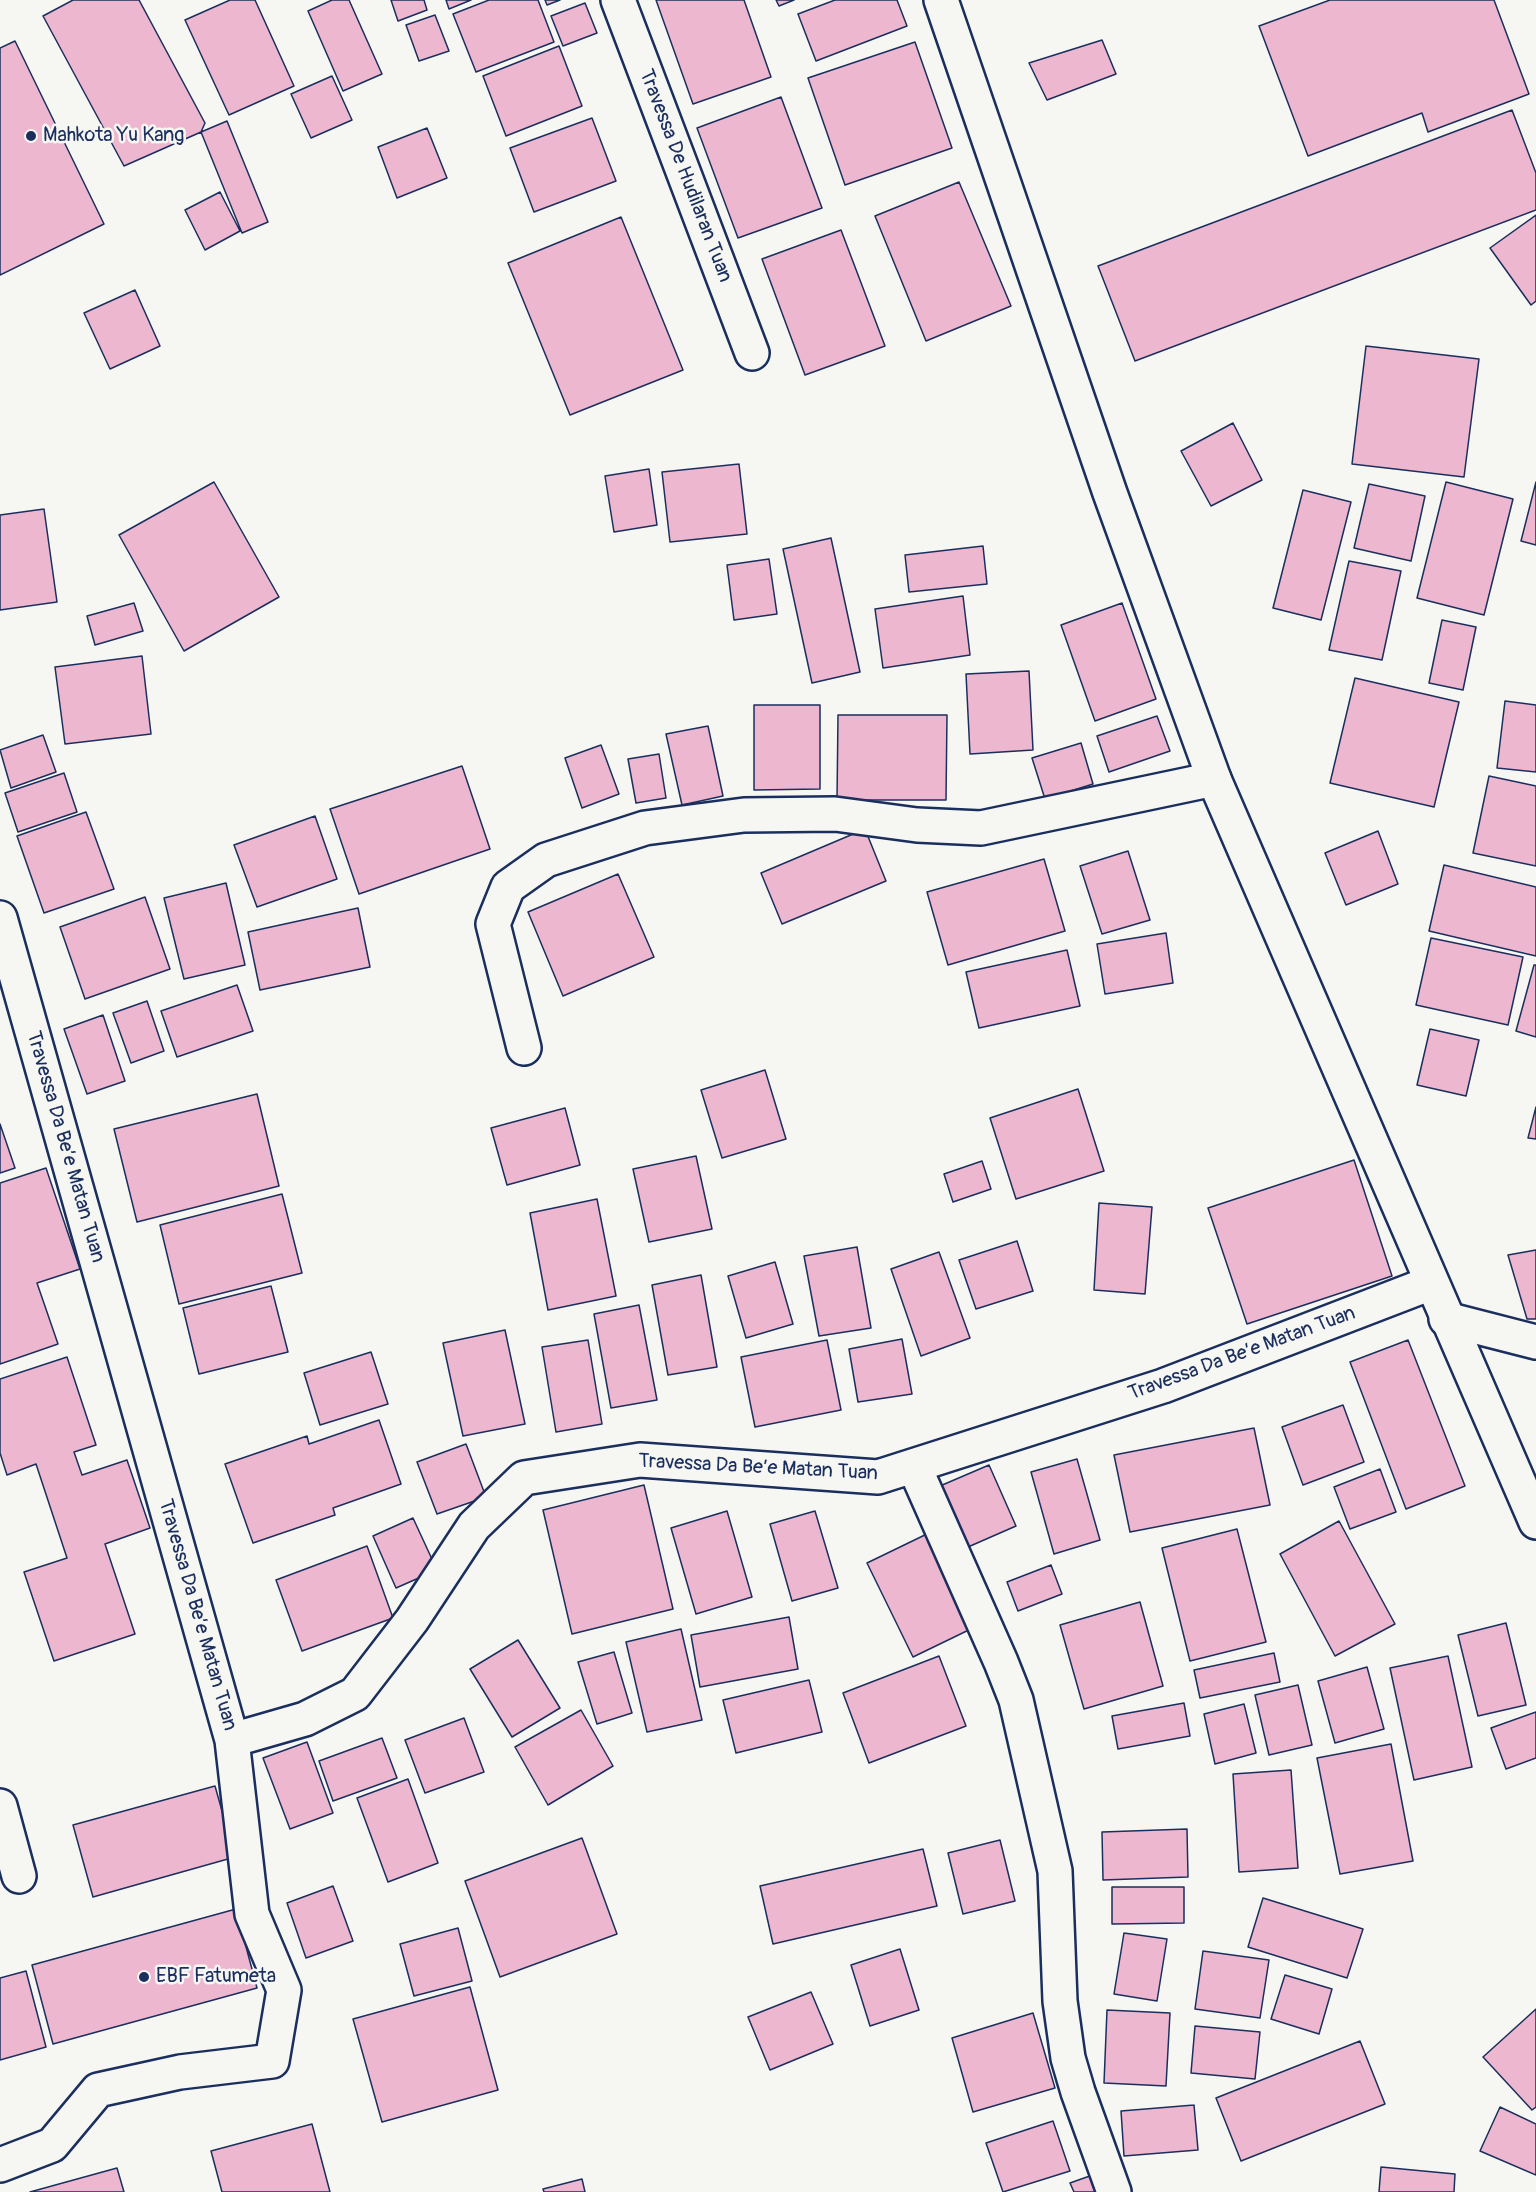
<!DOCTYPE html>
<html>
<head>
<meta charset="utf-8">
<style>
  body { margin:0 }
  canvas { display:block; background:#f6f6f2 }
</style>
</head>
<body>
<canvas width="1536" height="2192"></canvas>
<script>
const context = document.querySelector('canvas').getContext('2d');
context.lineJoin = 'round';
function fill(path, color) {
  context.fillStyle = color;
  context.fill(path, 'evenodd');
}
function poly(rows) {
  const path = new Path2D();
  for (const r of rows) {
    path.moveTo(r[0], r[1]);
    for (let i = 2; i < r.length; i += 2) path.lineTo(r[i], r[i + 1]);
  }
  return path;
}
function stroke(path, color, width, dash) {
  context.strokeStyle = color;
  context.lineWidth = width;
  context.lineCap = dash ? 'butt' : 'round';
  context.setLineDash(dash || []);
  context.stroke(path);
}
function write(font, color, halo, rows, align = 'center') {
  context.font = font + ' Pangolin,sans-serif';
  context.lineWidth = 5;
  context.setLineDash([]);
  context.textBaseline = 'middle';
  context.strokeStyle = halo;
  context.fillStyle = color;
  for (const [text, x, y, turn = 0] of rows) {
    context.save();
    context.translate(x, y);
    context.rotate((+turn || 0) * Math.PI / 180);
    context.textAlign = isNaN(turn) ? turn : align;
    if (halo) context.strokeText(text, 0, 0);
    context.fillText(text, 0, 0);
    context.restore();
  }
}
const building = poly([
  [73,0,139,0,205,123,201,132,124,166,43,16,73,0],
  [230,0,255,0,294,86,229,115,185,20,230,0],
  [332,0,349,0,382,74,343,91,308,11,332,0],
  [391,0,424,0,427,10,398,21,391,0],
  [446,0,471,0,449,9,446,0],
  [489,0,538,0,554,42,476,72,453,14,489,0],
  [545,0,560,0,547,5,545,0],
  [656,0,744,0,771,77,693,104,656,0],
  [776,0,794,0,779,6,776,0],
  [835,0,897,0,907,26,816,61,798,14,835,0],
  [1330,0,1494,0,1529,94,1428,132,1422,113,1308,156,1259,26,1330,0],
  [585,3,597,33,563,46,551,16,585,3],
  [435,15,449,51,419,61,406,25,435,15],
  [1102,40,1116,74,1047,100,1029,63,1102,40],
  [15,41,104,224,0,275,0,48,15,41],
  [915,42,952,148,845,185,808,78,915,42],
  [559,46,582,106,506,136,483,76,559,46],
  [332,76,352,120,311,138,291,94,332,76],
  [781,97,822,208,738,238,697,128,781,97],
  [1512,110,1536,173,1536,210,1135,361,1098,266,1512,110],
  [592,118,616,181,534,212,510,148,592,118],
  [227,121,268,222,242,233,201,132,227,121],
  [427,128,447,178,397,198,378,147,427,128],
  [959,182,1011,306,926,341,875,216,959,182],
  [220,192,240,231,205,250,185,210,220,192],
  [1536,215,1536,301,1531,305,1490,248,1536,215],
  [621,217,683,370,570,415,508,263,621,217],
  [841,230,885,346,805,375,762,259,841,230],
  [135,290,160,346,110,369,84,313,135,290],
  [1366,346,1479,359,1464,477,1352,464,1366,346],
  [1233,423,1262,480,1211,506,1181,451,1233,423],
  [739,464,747,534,670,542,662,472,739,464],
  [649,469,657,525,614,532,605,476,649,469],
  [214,482,279,597,184,651,119,535,214,482],
  [1446,482,1513,499,1484,615,1417,598,1446,482],
  [1536,482,1536,545,1521,541,1536,482],
  [1369,484,1425,496,1411,561,1354,548,1369,484],
  [1303,490,1351,502,1321,620,1273,608,1303,490],
  [44,509,57,602,0,610,0,515,44,509],
  [831,538,860,672,812,683,783,549,831,538],
  [983,546,987,584,909,592,905,555,983,546],
  [769,559,777,614,734,620,727,565,769,559],
  [1349,561,1401,571,1382,660,1329,650,1349,561],
  [963,596,970,655,883,668,875,609,963,596],
  [134,603,143,631,95,645,87,616,134,603],
  [1122,603,1156,699,1095,721,1061,625,1122,603],
  [1442,620,1476,627,1463,690,1429,683,1442,620],
  [142,656,151,734,65,744,55,667,142,656],
  [1029,671,1033,750,970,754,966,674,1029,671],
  [1355,678,1459,702,1434,807,1330,783,1355,678],
  [1505,701,1536,705,1536,772,1497,768,1505,701],
  [754,705,820,705,820,789,754,790,754,705],
  [838,715,947,715,946,800,837,800,838,715],
  [1157,716,1170,751,1109,772,1097,736,1157,716],
  [708,726,723,796,682,805,666,734,708,726],
  [43,735,56,772,11,788,0,750,43,735],
  [1081,743,1093,784,1045,799,1032,758,1081,743],
  [601,745,619,794,582,808,565,758,601,745],
  [659,754,666,798,636,803,628,759,659,754],
  [462,766,490,849,359,894,330,809,462,766],
  [64,773,77,812,18,832,5,793,64,773],
  [1489,776,1536,786,1536,866,1473,853,1489,776],
  [86,812,114,889,44,913,17,836,86,812],
  [315,816,337,879,257,907,234,845,315,816],
  [865,829,886,881,782,924,761,873,865,829],
  [1378,831,1398,884,1346,905,1325,853,1378,831],
  [1128,851,1150,920,1102,934,1080,866,1128,851],
  [1044,859,1065,931,948,965,927,892,1044,859],
  [1444,865,1536,887,1536,956,1429,931,1444,865],
  [618,874,654,957,563,996,528,912,618,874],
  [226,883,245,965,184,979,164,898,226,883],
  [145,897,170,969,85,999,60,927,145,897],
  [358,908,370,967,260,990,248,932,358,908],
  [1166,933,1173,983,1105,994,1097,944,1166,933],
  [1431,938,1523,957,1508,1025,1416,1005,1431,938],
  [1067,950,1080,1006,979,1028,966,972,1067,950],
  [1534,965,1536,965,1536,1037,1516,1031,1534,965],
  [237,985,253,1031,177,1057,161,1011,237,985],
  [147,1001,164,1051,131,1063,113,1013,147,1001],
  [103,1015,125,1081,87,1094,64,1029,103,1015],
  [1430,1029,1479,1040,1466,1096,1417,1085,1430,1029],
  [765,1070,786,1139,722,1158,701,1090,765,1070],
  [1078,1089,1104,1171,1016,1199,990,1118,1078,1089],
  [257,1094,279,1186,137,1222,114,1129,257,1094],
  [1536,1107,1536,1139,1528,1138,1536,1107],
  [565,1108,580,1165,507,1185,491,1128,565,1108],
  [0,1124,15,1168,0,1173,0,1124],
  [696,1156,712,1229,649,1242,633,1169,696,1156],
  [1354,1160,1392,1276,1247,1324,1208,1208,1354,1160],
  [982,1161,991,1189,953,1202,944,1174,982,1161],
  [46,1168,80,1269,37,1283,58,1344,0,1364,0,1183,46,1168],
  [282,1194,302,1273,179,1304,160,1225,282,1194],
  [597,1199,616,1296,548,1310,530,1213,597,1199],
  [1099,1203,1152,1207,1145,1294,1094,1290,1099,1203],
  [1017,1241,1033,1291,976,1309,959,1260,1017,1241],
  [857,1247,871,1328,819,1336,804,1256,857,1247],
  [1536,1250,1536,1319,1527,1319,1508,1255,1536,1250],
  [939,1252,970,1338,921,1356,891,1269,939,1252],
  [775,1262,793,1324,746,1338,728,1276,775,1262],
  [701,1275,717,1367,668,1375,652,1285,701,1275],
  [271,1286,288,1352,199,1374,183,1308,271,1286],
  [639,1305,657,1400,611,1408,594,1314,639,1305],
  [505,1330,525,1424,463,1436,443,1343,505,1330],
  [902,1339,912,1394,858,1402,849,1349,902,1339],
  [588,1340,602,1424,556,1432,542,1347,588,1340],
  [827,1340,841,1410,755,1427,741,1357,827,1340],
  [1408,1340,1465,1486,1406,1509,1350,1362,1408,1340],
  [371,1352,388,1404,320,1425,304,1373,371,1352],
  [67,1357,96,1445,74,1452,82,1475,127,1460,150,1528,105,1544,135,1634,54,1661,24,1572,67,1558,36,1464,7,1475,0,1453,0,1379,67,1357],
  [1343,1405,1364,1462,1303,1485,1282,1427,1343,1405],
  [379,1420,401,1484,333,1508,335,1515,253,1543,225,1464,307,1436,309,1444,379,1420],
  [1254,1428,1270,1505,1130,1532,1114,1455,1254,1428],
  [466,1444,486,1497,437,1514,417,1462,466,1444],
  [1077,1459,1100,1540,1054,1554,1031,1472,1077,1459],
  [989,1465,1016,1526,968,1547,940,1486,989,1465],
  [1380,1469,1396,1512,1350,1529,1334,1487,1380,1469],
  [644,1485,673,1609,572,1634,543,1510,644,1485],
  [727,1511,752,1597,696,1614,671,1528,727,1511],
  [815,1511,838,1588,792,1601,770,1524,815,1511],
  [413,1518,437,1570,396,1588,373,1536,413,1518],
  [1339,1521,1395,1624,1335,1656,1280,1554,1339,1521],
  [1237,1529,1266,1642,1190,1661,1162,1548,1237,1529],
  [931,1532,977,1626,913,1657,867,1563,931,1532],
  [367,1546,393,1618,302,1651,276,1580,367,1546],
  [1051,1565,1062,1594,1018,1611,1007,1582,1051,1565],
  [1140,1602,1163,1686,1084,1709,1060,1625,1140,1602],
  [789,1617,798,1669,700,1687,691,1635,789,1617],
  [1506,1623,1526,1705,1478,1716,1458,1635,1506,1623],
  [681,1629,702,1720,647,1732,626,1642,681,1629],
  [518,1640,560,1708,512,1737,470,1669,518,1640],
  [614,1652,632,1713,597,1724,578,1662,614,1652],
  [1274,1653,1280,1682,1200,1698,1194,1670,1274,1653],
  [939,1656,966,1726,869,1763,843,1693,939,1656],
  [1448,1656,1472,1767,1414,1780,1390,1668,1448,1656],
  [1367,1667,1384,1729,1335,1743,1318,1681,1367,1667],
  [809,1680,822,1732,736,1753,723,1700,809,1680],
  [1298,1685,1312,1745,1269,1755,1255,1695,1298,1685],
  [1184,1703,1190,1736,1118,1749,1112,1716,1184,1703],
  [1244,1704,1256,1753,1215,1764,1204,1714,1244,1704],
  [581,1710,613,1766,548,1805,515,1747,581,1710],
  [1536,1712,1536,1758,1506,1769,1491,1728,1536,1712],
  [464,1718,484,1772,425,1793,405,1740,464,1718],
  [382,1738,397,1778,333,1801,319,1761,382,1738],
  [307,1742,333,1813,290,1829,263,1758,307,1742],
  [1391,1744,1413,1861,1340,1874,1317,1758,1391,1744],
  [1291,1770,1298,1868,1239,1872,1233,1774,1291,1770],
  [408,1779,438,1863,388,1882,357,1798,408,1779],
  [215,1786,235,1857,93,1897,73,1825,215,1786],
  [1187,1829,1188,1877,1103,1880,1102,1832,1187,1829],
  [582,1838,617,1934,500,1977,465,1881,582,1838],
  [1000,1840,1015,1901,963,1914,948,1853,1000,1840],
  [923,1849,937,1906,773,1944,760,1886,923,1849],
  [333,1886,353,1941,306,1958,287,1903,333,1886],
  [1112,1887,1184,1887,1184,1923,1112,1924,1112,1887],
  [1263,1898,1363,1929,1347,1978,1248,1947,1263,1898],
  [236,1909,257,1988,53,2044,32,1965,236,1909],
  [458,1928,472,1981,414,1996,400,1944,458,1928],
  [1124,1933,1167,1939,1157,2001,1114,1994,1124,1933],
  [900,1949,919,2010,870,2026,851,1965,900,1949],
  [1203,1951,1269,1960,1260,2018,1195,2009,1203,1951],
  [26,1971,46,2047,0,2060,0,1978,26,1971],
  [1285,1975,1332,1989,1319,2034,1271,2019,1285,1975],
  [470,1987,498,2090,382,2122,353,2019,470,1987],
  [811,1992,833,2044,770,2070,748,2017,811,1992],
  [1536,2009,1536,2107,1532,2110,1483,2057,1536,2009],
  [1107,2010,1170,2013,1166,2086,1104,2083,1107,2010],
  [1033,2013,1055,2088,973,2112,952,2038,1033,2013],
  [1195,2026,1260,2032,1255,2079,1191,2073,1195,2026],
  [1360,2041,1385,2104,1241,2161,1216,2098,1360,2041],
  [1194,2105,1198,2150,1124,2156,1121,2111,1194,2105],
  [1500,2107,1536,2124,1536,2175,1480,2151,1500,2107],
  [1053,2121,1070,2171,1003,2192,986,2143,1053,2121],
  [312,2124,330,2192,222,2192,211,2151,312,2124],
  [1381,2167,1455,2174,1454,2192,1379,2192,1381,2167],
  [117,2168,124,2192,30,2192,117,2168],
  [1101,2172,1108,2192,1074,2192,1070,2183,1101,2172],
  [582,2179,585,2192,544,2192,543,2189,582,2179]
]);
fill(building, '#edb7cf');
stroke(building, '#1b2f5e', 1.5);
const street = poly([
  [618,0,752,353],
  [0,918,232,1740,305,1719,355,1694,412,1620,474,1526,524,1478,640,1460,878,1477,1163,1386,1431,1283],
  [524,1048,493,924,508,887,546,860,645,828,744,815,835,814,917,825,981,828,1214,779],
  [1446,1319,1536,1342],
  [914,1466,1001,1662,1016,1700,1055,1871,1060,2001,1068,2058,1078,2092,1114,2192],
  [0,1806,19,1876],
  [0,2165,52,2145,98,2090,180,2072,272,2061,284,1990,252,1914,232,1740]
]);
const secondary = poly([
  [941,0,1110,493,1214,779,1536,1522]
]);
stroke(street, '#1b2f5e', 38);
stroke(secondary, '#1b2f5e', 38);
stroke(street, '#f6f6f2', 33);
stroke(secondary, '#f6f6f2', 33);
for (const [x, y, r, color] of [
  [31,136,6,"#1b2f5e"],
  [144,1977,6,"#1b2f5e"]
]) {
  const dot = new Path2D();
  dot.arc(x, y, r, 0, 2 * Math.PI);
  context.fillStyle = color;
  context.fill(dot);
  stroke(dot, '#f6f6f2', 2);
}
write('20px', '#1b2f5e', '#f6f6f2', [
  ["Mahkota Yu Kang",43,136],
  ["EBF Fatumeta",156,1977]
], 'left');
write('20px', '#1b2f5e', '#f6f6f2', [
  ["Travessa De Hudilaran Tuan",685,176,69],
  ["Travessa Da Be’e Matan Tuan",65,1147,74],
  ["Travessa Da Be’e Matan Tuan",1242,1354,-20],
  ["Travessa Da Be’e Matan Tuan",758,1468,3],
  ["Travessa Da Be’e Matan Tuan",197,1615,74]
]);
</script>
</body>
</html>
